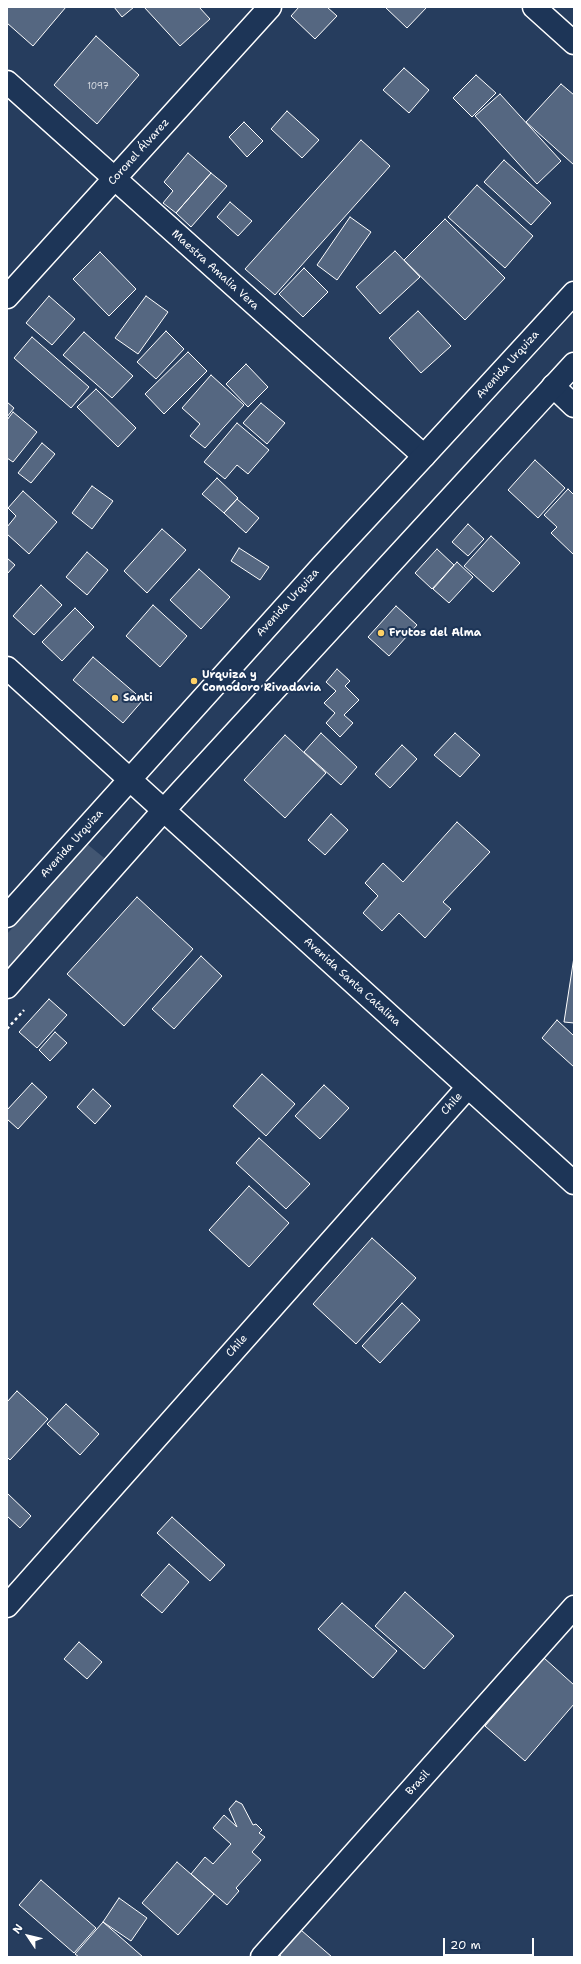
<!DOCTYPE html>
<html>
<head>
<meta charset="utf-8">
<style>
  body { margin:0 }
  #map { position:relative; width:581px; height:1964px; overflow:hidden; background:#263d5e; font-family:"Shantell Sans",sans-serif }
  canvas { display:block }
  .frame { position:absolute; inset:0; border:8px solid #fff; pointer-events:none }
  .north { position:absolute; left:8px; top:1916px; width:40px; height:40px; -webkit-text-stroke:3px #1d3557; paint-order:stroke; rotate:305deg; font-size:11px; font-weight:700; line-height:16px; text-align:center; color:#fff }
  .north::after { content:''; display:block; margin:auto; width:14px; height:18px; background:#fff; clip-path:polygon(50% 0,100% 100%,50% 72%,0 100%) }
  .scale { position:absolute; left:443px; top:1938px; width:91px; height:18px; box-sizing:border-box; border:2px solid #fff; border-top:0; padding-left:5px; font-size:12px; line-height:14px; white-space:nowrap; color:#fff; -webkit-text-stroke:3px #1d3557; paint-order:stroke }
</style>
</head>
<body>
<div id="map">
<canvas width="581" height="1964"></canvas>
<div class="frame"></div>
<div class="north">N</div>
<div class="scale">20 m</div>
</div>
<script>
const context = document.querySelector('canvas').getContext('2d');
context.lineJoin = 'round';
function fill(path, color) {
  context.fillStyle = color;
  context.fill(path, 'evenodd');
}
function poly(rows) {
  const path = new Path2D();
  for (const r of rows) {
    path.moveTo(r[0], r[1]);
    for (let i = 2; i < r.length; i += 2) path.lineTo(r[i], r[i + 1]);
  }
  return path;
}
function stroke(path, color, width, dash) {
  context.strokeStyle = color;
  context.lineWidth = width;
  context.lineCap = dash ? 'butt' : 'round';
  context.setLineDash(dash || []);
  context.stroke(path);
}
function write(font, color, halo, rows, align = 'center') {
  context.font = font + ' "Shantell Sans",sans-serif';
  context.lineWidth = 4;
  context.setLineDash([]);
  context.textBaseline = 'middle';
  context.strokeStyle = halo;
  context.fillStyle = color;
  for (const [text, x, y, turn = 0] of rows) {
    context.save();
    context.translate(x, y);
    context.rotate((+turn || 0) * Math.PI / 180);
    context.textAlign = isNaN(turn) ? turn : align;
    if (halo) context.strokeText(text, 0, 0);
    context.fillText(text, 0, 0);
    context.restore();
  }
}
fill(poly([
  [87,844,108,861,7,972,7,934]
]), '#425672');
const building = poly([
  [7,7,66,7,33,46,7,23,7,7],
  [114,7,134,7,122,17,114,7],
  [144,7,199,7,210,19,180,46,144,7],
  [299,7,327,7,337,16,315,39,291,16,299,7],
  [385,7,427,7,407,28,385,7],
  [96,36,139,75,97,124,54,85,96,36],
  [404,68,429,90,409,113,383,90,404,68],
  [476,75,496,93,472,117,453,98,476,75],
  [561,84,574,95,574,165,526,122,561,84],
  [500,94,561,161,537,184,475,116,500,94],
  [287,111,319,140,302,158,271,129,287,111],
  [244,122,263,141,247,157,229,137,244,122],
  [361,140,390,166,275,295,245,269,361,140],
  [188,153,211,173,176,213,163,203,173,191,164,182,188,153],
  [504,160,551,203,531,225,484,182,504,160],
  [211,173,227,186,191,227,176,213,211,173],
  [477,185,533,236,505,268,448,217,477,185],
  [230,202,252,221,238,236,217,217,230,202],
  [350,217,371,232,337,280,317,265,350,217],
  [445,219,505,278,465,320,404,260,445,219],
  [395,251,420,277,380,314,356,287,395,251],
  [100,252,136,289,109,316,73,279,100,252],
  [304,268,328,292,303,317,279,294,304,268],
  [49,296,75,319,52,345,26,323,49,296],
  [146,296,168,312,138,354,115,338,146,296],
  [418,311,451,346,421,373,389,338,418,311],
  [166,331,184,349,156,379,137,362,166,331],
  [84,332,133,376,112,398,63,355,84,332],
  [32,337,89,387,71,408,14,358,32,337],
  [188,352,207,371,164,414,145,394,188,352],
  [246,364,268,387,248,407,226,384,246,364],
  [211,375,244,405,205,448,190,436,200,424,182,408,211,375],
  [96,389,136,428,118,447,77,407,96,389],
  [7,402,14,408,7,417,7,402],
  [261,403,285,423,267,444,243,423,261,403],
  [13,412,37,432,13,462,7,458,7,420,13,412],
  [237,423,269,450,248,474,237,465,225,479,204,462,237,423],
  [42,443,55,454,31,483,18,473,42,443],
  [535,460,565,488,538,518,508,490,535,460],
  [217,478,238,498,224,513,202,494,217,478],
  [92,486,113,501,92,529,72,513,92,486],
  [568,489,574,495,574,555,551,533,557,527,544,515,568,489],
  [23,491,57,522,29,554,7,534,7,527,16,516,8,508,23,491],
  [237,499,259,518,246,533,224,513,237,499],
  [468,524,484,539,468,556,452,542,468,524],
  [162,529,186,550,147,593,124,571,162,529],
  [491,536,520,563,493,592,464,566,491,536],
  [239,548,269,567,260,580,231,561,239,548],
  [437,549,454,565,432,589,415,573,437,549],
  [87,552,108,570,87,595,66,577,87,552],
  [7,558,15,565,7,574,7,558],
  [457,562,473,577,449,603,433,589,457,562],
  [199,569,230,597,201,629,170,600,199,569],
  [41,585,62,605,34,635,13,616,41,585],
  [153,605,187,636,160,667,126,636,153,605],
  [396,606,417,625,389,656,368,637,396,606],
  [75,608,94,627,62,661,42,642,75,608],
  [93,657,143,700,123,723,73,680,93,657],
  [337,669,350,681,345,686,359,700,344,715,353,723,340,737,326,723,335,713,324,703,336,691,326,682,337,669],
  [321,733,357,767,341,785,304,752,321,733],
  [455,733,480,755,460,777,434,755,455,733],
  [285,735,326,773,285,818,244,780,285,735],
  [402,745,417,759,390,788,375,774,402,745],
  [331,814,348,830,325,855,308,840,331,814],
  [457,822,490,852,443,902,451,909,425,938,399,913,382,931,363,913,378,896,365,883,383,863,403,882,457,822],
  [137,897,193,949,124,1026,67,974,137,897],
  [201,956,222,976,174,1029,152,1009,201,956],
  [574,957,574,1023,564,1022,574,957],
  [49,999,67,1015,37,1048,19,1032,49,999],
  [557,1020,574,1036,574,1067,542,1038,557,1020],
  [55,1032,67,1043,50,1061,39,1050,55,1032],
  [262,1074,295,1104,266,1136,233,1106,262,1074],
  [32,1083,47,1097,18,1129,7,1119,7,1110,32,1083],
  [324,1085,349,1108,320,1139,295,1116,324,1085],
  [93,1089,111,1106,95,1124,77,1107,93,1089],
  [259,1138,310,1184,286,1209,236,1163,259,1138],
  [249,1186,289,1223,249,1267,209,1230,249,1186],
  [372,1238,416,1278,356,1344,313,1304,372,1238],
  [402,1303,420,1320,380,1363,362,1346,402,1303],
  [17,1391,48,1419,10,1460,7,1457,7,1402,17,1391],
  [66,1404,99,1434,80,1455,47,1424,66,1404],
  [7,1493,31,1516,20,1528,7,1516,7,1493],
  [172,1517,225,1565,210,1581,157,1533,172,1517],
  [169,1564,189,1582,162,1613,141,1595,169,1564],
  [405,1592,454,1636,424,1669,375,1626,405,1592],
  [342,1603,397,1651,373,1678,318,1629,342,1603],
  [79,1642,102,1662,87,1679,64,1659,79,1642],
  [544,1658,574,1685,574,1704,525,1761,485,1726,544,1658],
  [236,1801,242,1804,253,1825,256,1824,262,1830,259,1833,265,1837,252,1852,261,1860,236,1888,239,1891,227,1905,191,1874,205,1857,213,1864,231,1844,213,1828,224,1815,237,1827,229,1809,236,1801],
  [177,1862,214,1894,178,1935,142,1903,177,1862],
  [41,1880,96,1928,74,1953,19,1905,41,1880],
  [119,1898,147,1918,131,1941,103,1922,119,1898],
  [103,1922,143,1957,79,1957,75,1954,103,1922],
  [294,1924,332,1957,282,1957,273,1949,294,1924]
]);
fill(building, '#556781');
stroke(building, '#fff', 1);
const minor = poly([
  [534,7,574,43],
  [7,82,424,456],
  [7,297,270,7],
  [553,386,574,406],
  [7,1606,468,1087],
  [262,1957,574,1607]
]);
const major = poly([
  [7,668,574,1183],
  [7,916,322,566,424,456,574,293],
  [7,987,163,811,574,364]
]);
stroke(minor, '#fff', 25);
stroke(major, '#fff', 25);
stroke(poly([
  [7,1029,24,1010]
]), '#fff', 2.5, [3, 3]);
stroke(minor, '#1d3557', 22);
stroke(major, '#1d3557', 22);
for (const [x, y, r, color] of [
  [381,633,4,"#ffd166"],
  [194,681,4,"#ffd166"],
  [115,698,4,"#ffd166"]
]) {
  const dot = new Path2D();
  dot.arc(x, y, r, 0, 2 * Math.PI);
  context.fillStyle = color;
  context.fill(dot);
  stroke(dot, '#1d3557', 1.5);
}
write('9px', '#d4d9e0', null, [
  ["1097",98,87]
]);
write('11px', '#fff', '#1d3557', [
  ["Coronel Álvarez",139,152,-48],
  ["Maestra Amalia Vera",215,270,42],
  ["Avenida Urquiza",508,365,-48],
  ["Avenida Urquiza",288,603,-48],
  ["Avenida Urquiza",72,844,-48],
  ["Avenida Santa Catalina",352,982,42],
  ["Chile",452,1104,-48],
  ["Chile",237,1346,-48],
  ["Brasil",418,1783,-48]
]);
write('bold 11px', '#fff', '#1d3557', [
  ["Frutos del Alma",389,633],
  ["Urquiza y",202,675],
  ["Comodoro Rivadavia",202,688],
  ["Santi",123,698]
], 'left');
</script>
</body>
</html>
